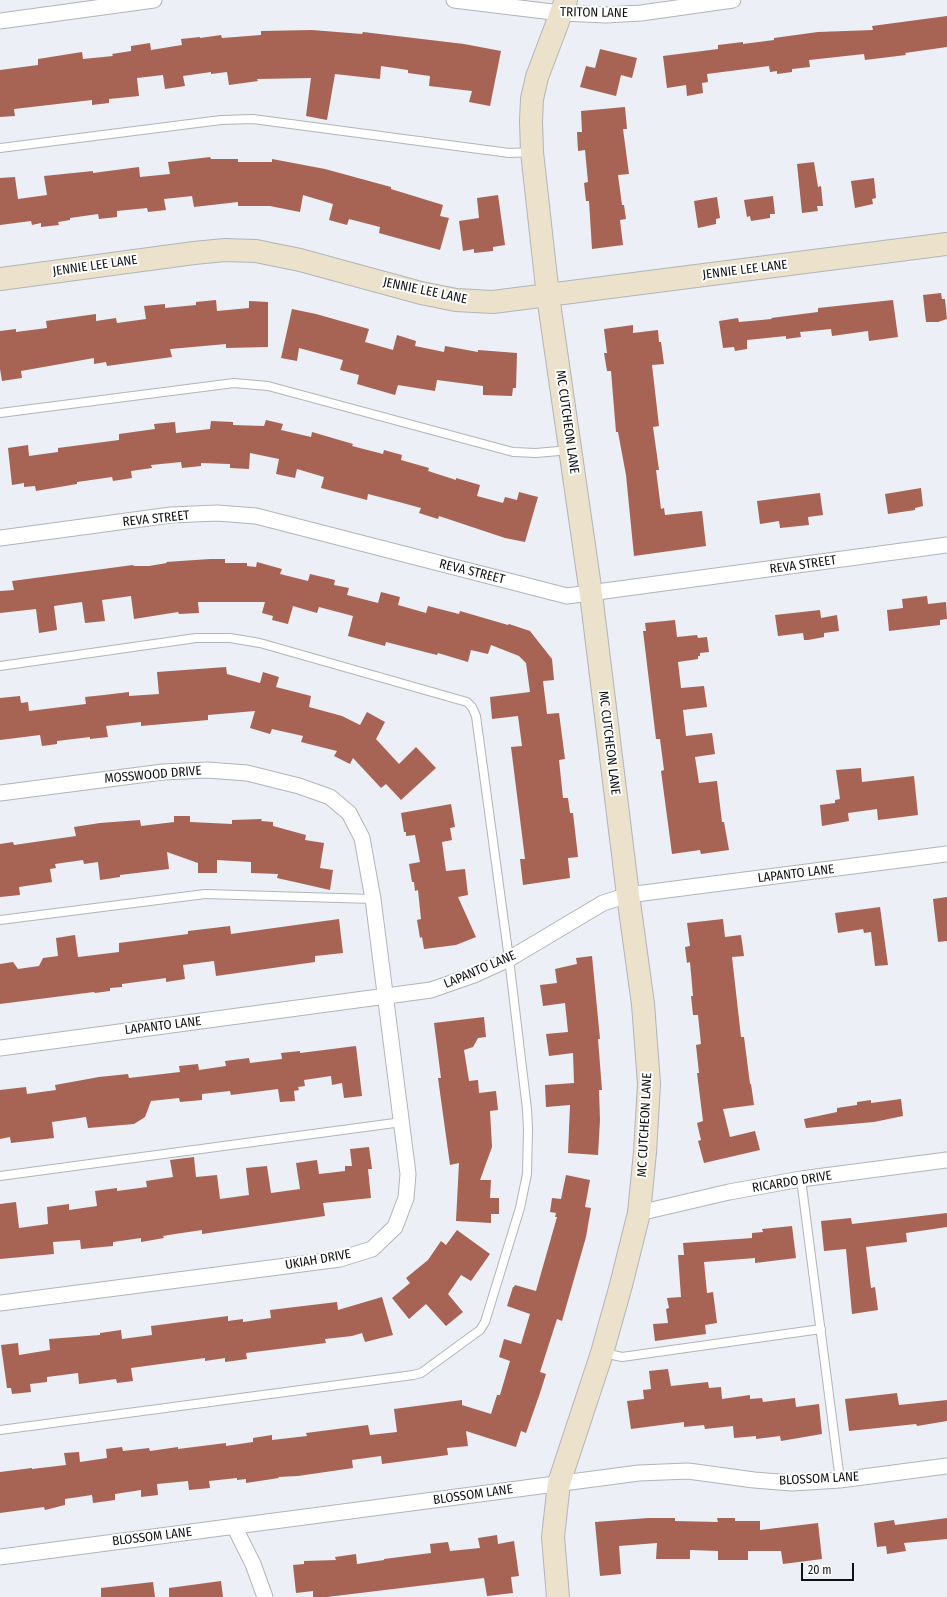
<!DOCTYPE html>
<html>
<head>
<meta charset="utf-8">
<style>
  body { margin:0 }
  #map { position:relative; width:947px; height:1597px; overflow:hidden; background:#eceff5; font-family:"Fira Sans Condensed",sans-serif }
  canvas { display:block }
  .scale { position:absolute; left:801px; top:1563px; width:53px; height:18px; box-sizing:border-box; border:2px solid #101113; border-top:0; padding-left:5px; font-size:12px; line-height:14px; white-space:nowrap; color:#101113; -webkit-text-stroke:3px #fff; paint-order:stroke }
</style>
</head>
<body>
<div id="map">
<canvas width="947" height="1597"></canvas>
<div class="scale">20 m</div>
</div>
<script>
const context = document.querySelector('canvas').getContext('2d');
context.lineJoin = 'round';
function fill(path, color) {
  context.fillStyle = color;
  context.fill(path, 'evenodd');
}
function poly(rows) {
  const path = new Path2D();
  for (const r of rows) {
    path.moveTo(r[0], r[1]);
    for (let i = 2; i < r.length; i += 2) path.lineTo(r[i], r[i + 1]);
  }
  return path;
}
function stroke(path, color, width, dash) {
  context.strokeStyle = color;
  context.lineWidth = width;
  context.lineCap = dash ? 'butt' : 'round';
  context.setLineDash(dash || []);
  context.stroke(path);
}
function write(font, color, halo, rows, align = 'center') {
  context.font = font + ' "Fira Sans Condensed",sans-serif';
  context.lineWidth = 4;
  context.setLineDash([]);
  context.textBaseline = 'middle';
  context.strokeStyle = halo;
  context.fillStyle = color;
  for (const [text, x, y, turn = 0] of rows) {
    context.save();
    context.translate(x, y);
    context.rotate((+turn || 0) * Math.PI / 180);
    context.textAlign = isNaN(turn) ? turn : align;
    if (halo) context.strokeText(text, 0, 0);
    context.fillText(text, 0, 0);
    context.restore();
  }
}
fill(poly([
  [947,16,947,47,905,53,906,55,865,60,864,54,809,60,810,67,792,69,792,72,777,74,777,71,770,72,769,66,707,74,708,82,702,83,703,93,687,96,686,85,667,88,663,56,718,49,718,45,743,42,743,44,774,40,774,38,818,32,873,30,872,26],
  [312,30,362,34,363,32,464,44,501,51,490,106,469,102,472,91,429,86,430,76,408,73,408,70,381,66,380,79,335,74,327,120,306,116,311,78,257,79,258,81,229,85,227,72,211,74,211,72,183,76,185,86,165,89,163,75,137,78,139,96,109,99,109,103,92,105,92,100,14,109,15,116,0,117,0,70,38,65,38,59,82,52,83,59,113,56,112,54,131,51,131,46,150,43,151,50,182,45,181,39,200,37,200,38,221,35,222,38,261,35,261,31],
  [600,49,637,58,632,78,621,75,616,96,580,87,586,66,595,68],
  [625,107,627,129,623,129,629,174,618,175,622,205,624,205,626,219,620,220,623,245,592,249,589,201,586,201,584,183,588,182,585,150,578,151,577,132,582,132,581,111],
  [210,157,211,159,238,159,238,162,272,162,272,159,325,169,391,187,391,189,443,205,440,216,449,218,440,250,379,233,380,227,349,219,347,225,329,220,333,204,303,195,300,212,270,206,238,206,238,202,194,207,192,196,164,199,166,210,148,212,147,208,117,211,117,217,99,219,98,214,70,218,70,220,58,222,59,225,41,227,41,223,32,225,31,221,0,225,0,178,15,177,18,199,47,195,44,176,93,171,93,173,139,167,140,177,170,174,168,162],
  [814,162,818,187,821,186,823,206,817,206,818,211,802,213,797,164],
  [874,178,876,198,872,199,873,204,855,208,851,181],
  [498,195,505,245,493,247,493,251,474,253,474,249,463,251,459,221,479,218,477,198],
  [773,196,775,214,770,214,770,218,751,221,750,216,747,217,744,200],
  [717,197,720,218,716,219,716,224,698,228,694,201],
  [941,293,942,299,945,299,947,319,938,322,926,322,923,295],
  [216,300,217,311,249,308,249,301,268,302,268,347,226,348,226,344,170,349,172,357,107,366,106,362,94,364,94,358,21,371,22,378,2,381,0,369,0,331,16,329,16,332,47,328,46,321,96,314,96,321,116,318,117,323,146,319,144,306,165,304,165,308,196,305,196,302],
  [893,300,898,337,869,341,868,331,832,336,831,329,800,332,801,337,786,339,786,336,747,340,747,349,735,351,734,347,723,348,719,321,738,318,739,322,772,319,771,318,818,312,818,308],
  [292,309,316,314,369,329,365,342,393,350,397,335,416,341,415,346,444,352,445,346,478,352,478,350,517,353,516,388,513,388,512,396,483,395,483,386,437,380,435,391,398,385,395,395,357,384,359,375,340,370,343,360,299,348,297,361,281,358],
  [633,325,633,333,658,330,659,342,661,342,664,364,652,365,659,426,653,427,659,470,656,470,661,509,664,508,665,515,702,511,706,546,634,556,626,475,618,432,616,432,611,371,607,371,604,353,607,353,604,329],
  [266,420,283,424,281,430,311,437,312,432,353,444,352,446,383,454,384,450,402,455,401,460,429,468,428,471,456,480,456,478,480,485,477,496,503,503,505,497,517,500,519,492,538,497,525,542,505,538,439,516,438,519,419,513,421,508,399,502,368,494,367,500,321,488,324,477,297,469,295,478,276,474,279,459,250,453,249,469,230,468,230,464,201,463,201,466,182,468,181,462,151,465,152,468,131,471,132,478,113,481,112,477,77,482,77,484,36,491,35,486,24,487,24,483,12,485,8,448,28,445,29,456,58,452,58,448,119,440,119,434,155,429,154,424,175,422,176,433,210,429,211,421,233,422,233,425,264,426],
  [921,488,923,506,915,508,915,510,888,514,885,494],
  [820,493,823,515,808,517,809,525,780,528,779,521,760,524,757,501],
  [210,559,225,559,225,563,247,563,247,566,256,567,257,562,282,569,280,574,308,581,310,574,335,580,334,585,349,588,347,595,378,603,381,592,400,597,398,605,426,613,428,606,459,614,460,611,508,625,509,624,530,631,552,659,554,680,543,681,547,714,559,713,565,759,559,760,563,798,568,798,570,813,573,813,578,857,568,858,570,878,523,885,520,859,525,859,511,747,522,746,518,716,492,719,490,697,530,692,526,663,519,656,491,645,488,654,471,650,468,662,438,653,437,655,386,642,385,646,348,636,353,616,319,607,317,613,293,606,288,624,272,620,273,616,262,613,265,602,198,602,199,613,179,614,178,612,134,619,131,596,102,600,105,621,85,623,82,602,54,606,57,630,39,633,36,609,0,613,0,591,14,590,12,581,133,565,134,566,149,566,167,563,166,562],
  [927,596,928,604,946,602,947,619,940,620,940,625,889,631,887,610,903,608,902,599],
  [820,610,821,618,837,615,839,631,824,633,824,637,808,640,804,640,803,633,778,636,775,615],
  [675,620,677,637,697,635,698,638,707,637,709,652,700,653,700,656,698,656,698,659,678,662,681,688,704,686,707,707,683,710,686,736,712,733,715,754,695,757,699,783,717,781,722,822,724,822,729,850,701,854,700,850,672,854,661,771,664,770,660,739,656,739,643,631,646,631,645,623],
  [226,667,227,674,260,683,263,672,279,677,276,687,311,696,309,707,342,716,360,725,367,712,385,722,376,739,399,764,416,747,436,768,401,800,386,784,381,788,353,758,350,764,334,756,337,751,301,742,303,736,272,729,270,734,250,728,255,711,208,715,208,720,141,726,141,722,106,726,108,737,90,739,90,737,57,741,57,744,42,746,40,735,0,740,0,698,20,696,21,703,28,702,29,711,86,704,85,697,104,695,129,692,129,696,159,694,157,672],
  [861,768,862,782,914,776,918,815,878,820,877,809,848,813,849,821,822,826,820,805,835,803,835,800,840,799,836,770],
  [451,804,455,827,450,828,452,840,442,842,446,871,465,869,468,895,458,897,476,937,456,945,424,949,422,937,420,938,417,920,421,919,418,890,415,891,414,882,412,882,409,864,420,862,415,835,406,836,406,832,404,832,401,813],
  [174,816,190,816,190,822,232,824,232,820,262,819,261,821,273,822,273,826,306,835,305,840,324,843,320,868,333,870,330,890,277,878,278,874,251,873,251,862,217,860,217,873,198,873,198,863,167,852,169,869,120,875,120,877,100,880,98,862,84,864,83,860,55,864,56,868,50,869,52,882,19,887,20,895,0,897,0,844,13,842,14,845,76,836,74,827,100,823,140,820,141,826,174,822],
  [947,897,947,941,938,942,933,899],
  [880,907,888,965,875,966,871,932,864,933,863,929,838,933,835,913],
  [339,919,343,953,315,956,315,962,216,976,214,961,183,965,185,979,166,982,166,978,122,984,122,987,110,988,110,991,95,993,94,992,0,1004,0,964,13,962,18,969,39,966,43,958,58,956,56,938,75,935,78,957,119,952,119,943,188,934,188,931,230,926,231,934],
  [723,919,725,937,741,935,744,956,732,957,741,1037,744,1037,750,1084,751,1084,754,1105,723,1109,730,1137,755,1131,760,1150,704,1163,698,1141,701,1140,697,1123,703,1121,697,1073,699,1073,696,1045,701,1044,698,1015,693,1015,691,996,693,996,690,962,687,963,685,947,690,946,687,923],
  [592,956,600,1039,598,1039,602,1090,599,1090,600,1120,598,1155,568,1153,570,1105,546,1107,545,1085,574,1083,573,1053,549,1056,546,1034,568,1032,565,1003,543,1006,540,985,557,983,555,969,577,964,576,958],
  [484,1017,486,1037,478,1038,473,1047,464,1050,469,1081,478,1080,479,1093,496,1091,498,1110,490,1111,492,1147,480,1180,491,1180,490,1198,499,1198,499,1214,491,1214,491,1223,456,1221,459,1163,450,1165,438,1078,441,1078,434,1023],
  [356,1046,362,1096,344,1098,342,1083,332,1085,331,1076,304,1080,305,1086,298,1087,299,1090,294,1091,295,1101,280,1102,278,1089,231,1095,230,1091,202,1094,202,1100,180,1102,179,1098,151,1101,145,1117,134,1124,88,1128,86,1117,52,1122,54,1138,11,1143,10,1137,0,1139,0,1090,26,1087,27,1094,56,1090,55,1085,99,1077,128,1074,129,1078,180,1072,179,1066,198,1064,199,1070,226,1066,225,1061,249,1058,250,1063,282,1059,281,1053,300,1051,300,1053],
  [901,1099,903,1116,874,1122,806,1128,804,1119,837,1112,837,1108,857,1105,857,1102,871,1100,871,1103],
  [369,1147,372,1169,368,1169,371,1198,323,1203,325,1216,202,1234,202,1230,175,1234,163,1236,164,1238,141,1242,141,1238,113,1242,113,1246,81,1249,80,1240,53,1242,54,1254,0,1259,0,1204,16,1202,19,1228,48,1224,47,1207,69,1204,69,1210,97,1206,95,1191,117,1188,117,1191,147,1187,146,1181,173,1177,170,1160,194,1157,196,1177,217,1175,220,1199,249,1195,246,1168,267,1166,271,1193,300,1189,296,1163,317,1160,319,1174,345,1171,345,1166,352,1166,350,1149],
  [566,1175,590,1180,585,1207,591,1208,586,1237,562,1321,557,1319,540,1372,546,1374,540,1393,526,1433,521,1431,516,1447,466,1431,468,1446,447,1448,448,1455,382,1464,381,1456,352,1460,353,1468,298,1476,278,1477,279,1478,246,1483,246,1479,237,1480,237,1478,209,1481,210,1488,189,1490,188,1481,157,1484,158,1495,141,1497,141,1490,115,1494,115,1500,93,1503,92,1495,65,1499,65,1505,45,1510,44,1507,0,1513,0,1472,32,1468,32,1469,66,1465,64,1453,79,1452,80,1462,107,1458,106,1449,122,1447,123,1451,149,1448,150,1451,178,1447,178,1449,226,1443,226,1446,253,1442,253,1438,272,1435,272,1440,307,1436,306,1433,368,1425,370,1435,397,1432,394,1409,462,1400,462,1405,491,1414,497,1395,500,1395,510,1361,499,1357,504,1339,521,1344,530,1314,507,1306,513,1287,514,1287,515,1285,536,1291,557,1217,555,1217,556,1213,550,1212,552,1198,561,1199],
  [947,1213,947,1227,906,1233,907,1242,866,1247,871,1288,875,1287,878,1310,852,1314,846,1249,824,1251,821,1221,851,1218,852,1224],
  [792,1226,796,1258,755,1263,755,1258,704,1262,707,1293,713,1292,717,1323,705,1325,706,1334,655,1341,653,1324,668,1323,666,1309,669,1308,667,1298,681,1297,678,1255,684,1255,683,1243,752,1238,752,1233,763,1232,762,1229],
  [457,1230,490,1254,471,1281,461,1275,448,1294,463,1312,446,1326,426,1304,409,1319,392,1298,410,1283,406,1278,428,1260,441,1241,446,1245],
  [382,1297,393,1335,365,1342,362,1333,352,1336,325,1339,326,1343,246,1353,247,1359,225,1362,225,1358,205,1361,205,1358,131,1368,133,1381,117,1383,116,1379,79,1384,78,1373,47,1377,47,1382,30,1384,31,1392,12,1394,11,1388,7,1388,1,1345,18,1343,19,1355,50,1350,49,1339,100,1335,100,1333,121,1330,122,1339,152,1335,151,1326,228,1316,228,1321,243,1319,243,1322,271,1318,270,1310,337,1302,338,1310],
  [668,1369,671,1386,708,1382,709,1388,721,1387,722,1399,750,1395,750,1399,762,1398,763,1402,795,1398,796,1407,819,1404,822,1434,781,1441,780,1436,756,1439,756,1436,734,1438,733,1426,705,1429,704,1425,684,1427,684,1422,631,1429,627,1401,644,1399,643,1390,651,1389,649,1371],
  [897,1393,899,1405,947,1400,947,1421,917,1426,916,1424,849,1431,845,1399],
  [648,1518,675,1518,675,1521,718,1522,717,1518,735,1518,735,1521,760,1521,760,1530,818,1523,822,1559,783,1564,781,1551,748,1551,748,1560,718,1560,718,1551,690,1550,690,1559,656,1559,657,1543,619,1546,621,1574,600,1576,595,1522],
  [947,1518,947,1539,904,1543,906,1551,887,1554,886,1546,877,1547,874,1523,894,1520,895,1525],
  [497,1535,498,1544,514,1541,519,1576,511,1577,513,1593,487,1596,484,1578,327,1597,313,1597,313,1591,296,1593,293,1565,304,1564,304,1561,336,1560,335,1557,356,1554,357,1564,384,1560,384,1559,431,1553,430,1544,448,1542,450,1551,480,1548,478,1538],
  [221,1581,223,1597,169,1597,169,1588],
  [153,1582,155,1597,101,1597,101,1588]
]), '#a76354');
const lane = poly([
  [0,148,221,120,253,119,509,153,532,152],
  [0,413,234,383,268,386,513,452,536,453,570,450],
  [0,666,196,638,230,638,260,643,467,702,472,707,476,716,509,959,527,1109,528,1129,527,1174,520,1208,485,1322,480,1330,421,1373,413,1375,0,1430],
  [0,920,205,894,373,899],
  [0,1176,402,1122],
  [801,1179,840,1480],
  [604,1353,622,1357,821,1329]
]);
const street = poly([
  [454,0,561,13,606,15,641,13,733,0],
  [0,21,154,0],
  [0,538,171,515,217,513,256,516,567,596,947,545],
  [0,793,163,772,207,770,247,773,299,786,330,797,349,813,362,838,373,899,408,1174,406,1198,395,1227,372,1249,340,1259,0,1303],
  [0,1048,431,990,474,975,509,959,603,903,628,895,947,854],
  [639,1213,729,1192,801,1179,947,1160],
  [234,1526,253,1564,265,1597],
  [0,1557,639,1473,688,1471,754,1480,792,1483,840,1480,947,1466]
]);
const secondary = poly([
  [0,279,194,253,225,250,256,251,300,260,421,293,456,300,493,302,947,244],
  [558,1597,553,1537,559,1483,602,1353,621,1285,639,1213,645,1152,649,1084,643,1004,628,895,591,594,548,296,532,152,531,121,532,99,537,77,566,0]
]);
stroke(lane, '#b1b4b9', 10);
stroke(street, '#b1b4b9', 17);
stroke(secondary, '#b1b4b9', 24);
stroke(lane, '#fff', 8);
stroke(street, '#fff', 15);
stroke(secondary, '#ece2cb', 22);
write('13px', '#101113', '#fff', [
  ["TRITON LANE",594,13,1],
  ["JENNIE LEE LANE",95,266,-8],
  ["JENNIE LEE LANE",745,270,-7],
  ["JENNIE LEE LANE",425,291,12],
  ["MC CUTCHEON LANE",567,422,82],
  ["REVA STREET",156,519,-6],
  ["REVA STREET",803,565,-8],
  ["REVA STREET",472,572,14],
  ["MC CUTCHEON LANE",609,743,83],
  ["MOSSWOOD DRIVE",153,775,-5],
  ["LAPANTO LANE",796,874,-7],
  ["LAPANTO LANE",480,970,-23],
  ["LAPANTO LANE",163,1026,-7],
  ["MC CUTCHEON LANE",645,1125,-87],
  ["RICARDO DRIVE",792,1182,-9],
  ["UKIAH DRIVE",318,1260,-10],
  ["BLOSSOM LANE",819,1479,-3],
  ["BLOSSOM LANE",473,1495,-8],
  ["BLOSSOM LANE",152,1537,-7]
]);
</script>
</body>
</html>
